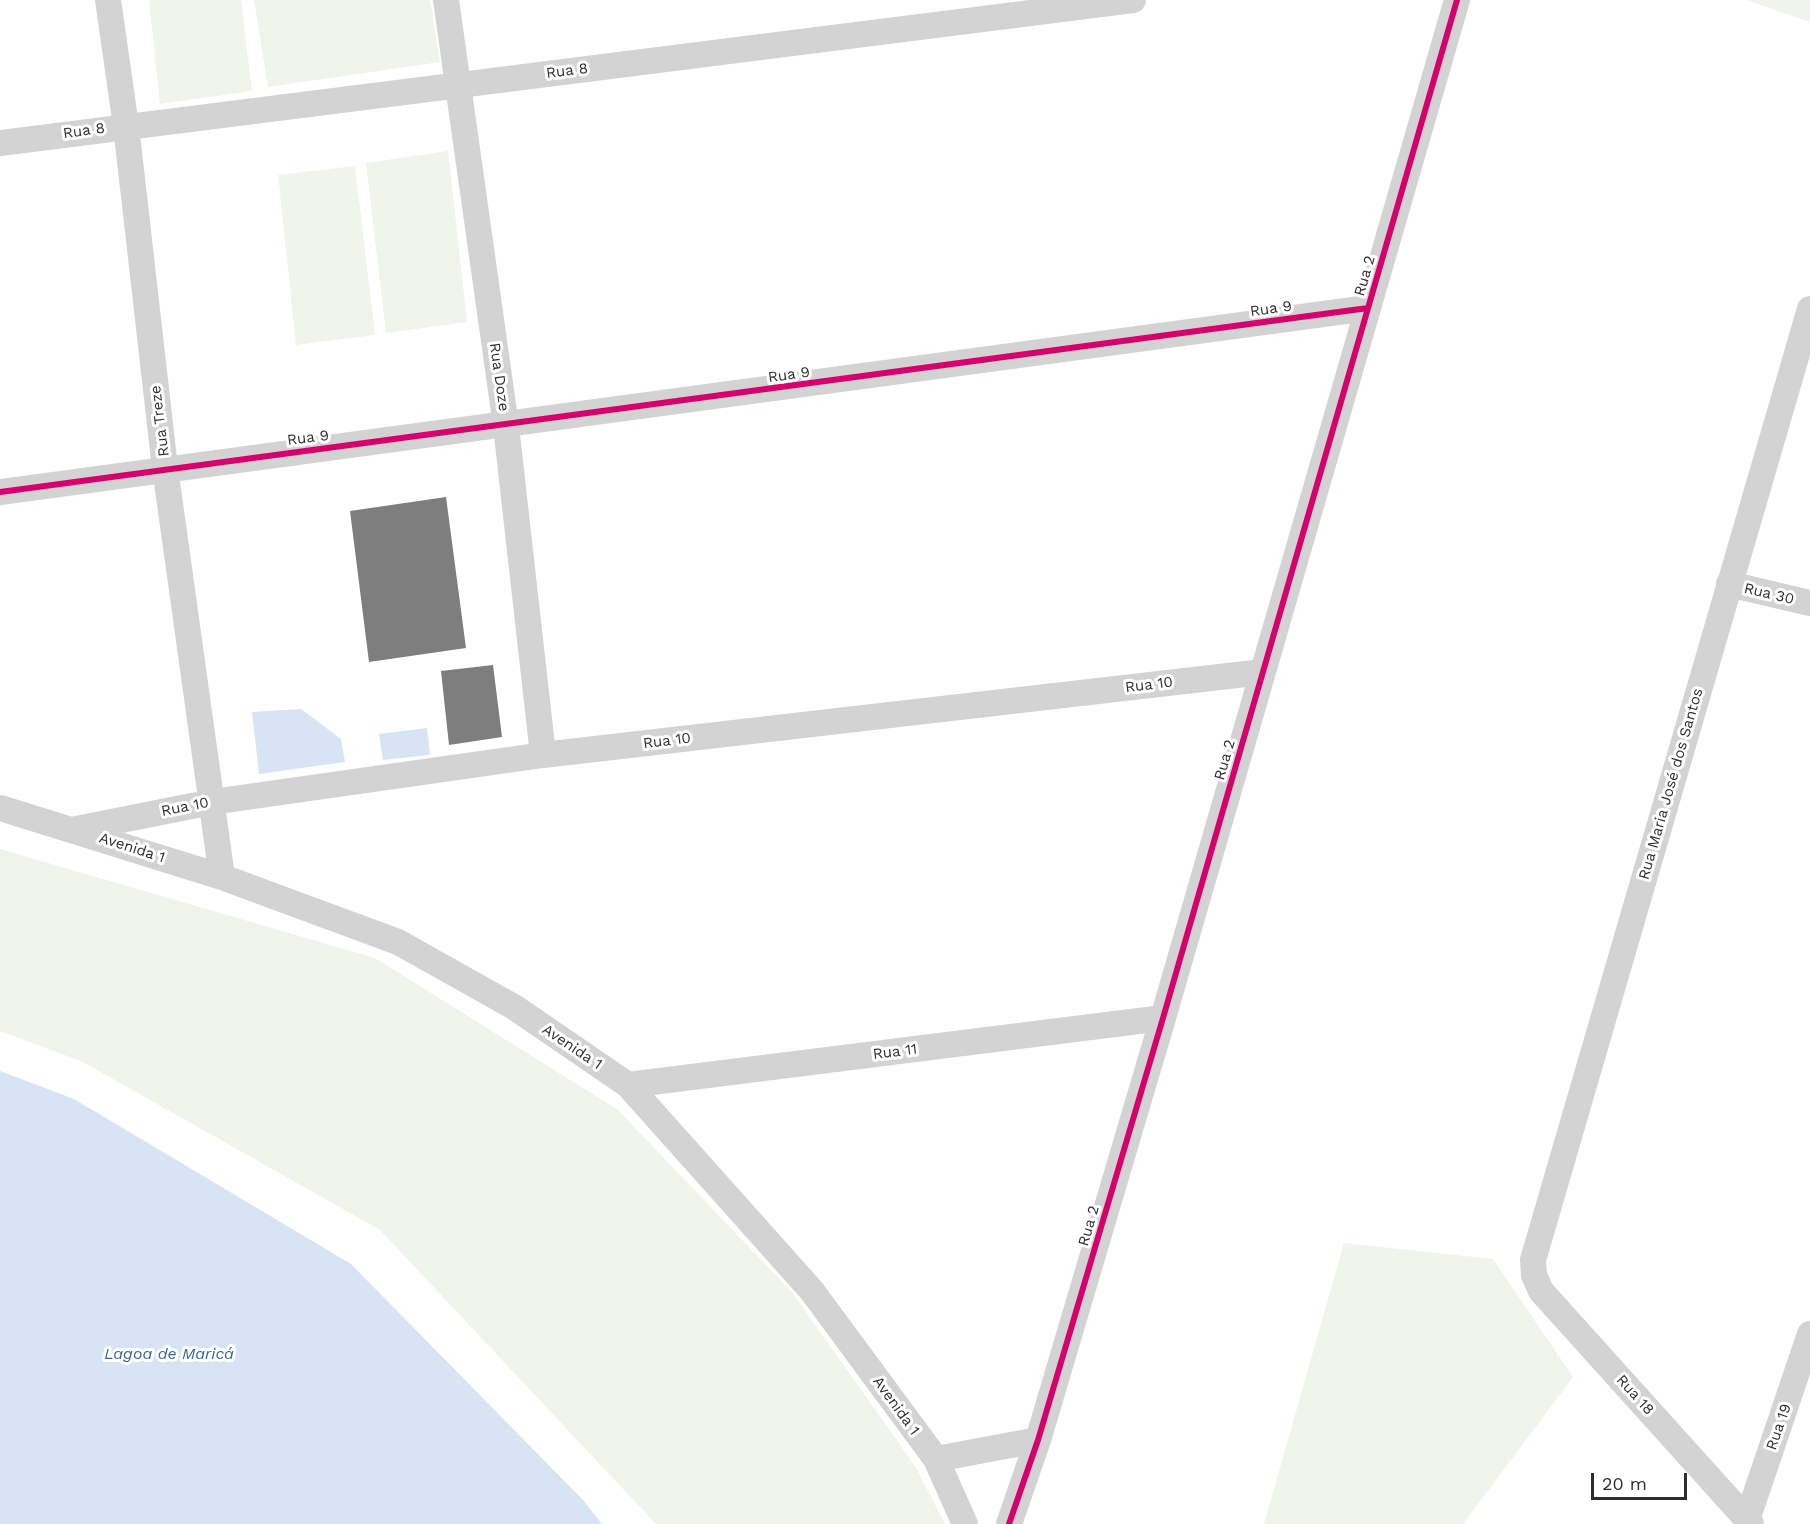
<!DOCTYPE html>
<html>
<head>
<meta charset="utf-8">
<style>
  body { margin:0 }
  #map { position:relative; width:1810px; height:1524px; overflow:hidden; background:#fff; font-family:"Work Sans",sans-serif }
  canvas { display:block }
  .scale { position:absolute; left:1591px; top:1473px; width:96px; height:27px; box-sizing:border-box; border:3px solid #2e2e2e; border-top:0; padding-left:8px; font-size:18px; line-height:21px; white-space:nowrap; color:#2e2e2e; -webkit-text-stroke:4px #fff; paint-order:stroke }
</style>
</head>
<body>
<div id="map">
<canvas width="1810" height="1524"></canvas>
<div class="scale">20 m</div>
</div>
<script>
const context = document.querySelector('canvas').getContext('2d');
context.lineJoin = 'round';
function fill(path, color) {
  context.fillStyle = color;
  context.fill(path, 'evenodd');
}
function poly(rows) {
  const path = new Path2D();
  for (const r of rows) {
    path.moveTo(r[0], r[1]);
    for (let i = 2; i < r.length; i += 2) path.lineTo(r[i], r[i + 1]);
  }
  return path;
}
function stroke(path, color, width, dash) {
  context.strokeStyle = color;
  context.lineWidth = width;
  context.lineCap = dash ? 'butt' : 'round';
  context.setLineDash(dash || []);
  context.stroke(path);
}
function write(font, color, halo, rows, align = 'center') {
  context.font = font + ' "Work Sans",sans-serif';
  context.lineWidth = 6;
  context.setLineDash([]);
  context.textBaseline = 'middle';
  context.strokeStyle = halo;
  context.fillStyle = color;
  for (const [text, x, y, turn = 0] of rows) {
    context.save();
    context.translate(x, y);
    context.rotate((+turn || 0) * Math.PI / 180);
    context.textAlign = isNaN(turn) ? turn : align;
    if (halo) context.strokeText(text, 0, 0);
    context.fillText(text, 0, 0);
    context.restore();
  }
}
fill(poly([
  [149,0,241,0,252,91,160,104],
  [254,0,430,0,440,62,268,87],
  [1746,0,1810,0,1810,22],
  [448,151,467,322,386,333,366,163],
  [355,166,375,335,296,345,278,175],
  [0,849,375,958,618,1110,791,1291,915,1466,945,1524,656,1524,380,1230,83,1062,0,1031],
  [1344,1243,1493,1259,1573,1377,1463,1524,1264,1524]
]), '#eff5eb');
fill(poly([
  [301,709,341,739,345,762,259,774,252,712],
  [427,728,430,755,383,760,379,734],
  [0,1071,74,1099,351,1264,583,1500,602,1524,0,1524]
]), '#d6e4f3');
fill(poly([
  [446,497,466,648,369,662,350,511],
  [493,665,502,737,449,745,441,671]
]), '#7e7e7e');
stroke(poly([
  [108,0,126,126,165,468,222,877],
  [446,0,506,426,543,755],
  [0,143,1133,0],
  [0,492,1368,308],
  [1729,584,1810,603],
  [0,808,222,877,398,942,514,1007,628,1085,812,1291,936,1459,965,1524],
  [76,829,212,802,543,755,1263,672],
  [628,1085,1163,1018],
  [936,1459,1038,1440],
  [1747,1520,1810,1334],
  [1009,1524,1038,1440,1163,1018,1457,0],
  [1751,1524,1541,1291,1534,1275,1533,1260,1810,309]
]), '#d3d3d3', 26);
stroke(poly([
  [0,492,1368,308],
  [1009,1524,1038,1440,1163,1018,1457,0]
]), '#d6006c', 6);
write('15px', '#2e2e2e', '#fff', [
  ["Rua 8",567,71,-7],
  ["Rua 8",84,131,-8],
  ["Rua 2",1365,276,-74],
  ["Rua 9",1271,309,-8],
  ["Rua 9",789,375,-8],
  ["Rua Doze",499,377,82],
  ["Rua Treze",160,421,-97],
  ["Rua 9",308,438,-7],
  ["Rua 30",1769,594,13],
  ["Rua 10",1149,685,-7],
  ["Rua 10",667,741,-7],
  ["Rua 2",1225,760,-74],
  ["Rua Maria José dos Santos",1671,784,-74],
  ["Rua 10",185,807,-11],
  ["Avenida 1",132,848,18],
  ["Avenida 1",572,1047,34],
  ["Rua 11",895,1052,-7],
  ["Rua 2",1089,1226,-74],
  ["Rua 18",1635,1395,48],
  ["Avenida 1",896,1406,54],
  ["Rua 19",1779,1427,-71]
]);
write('italic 16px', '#356596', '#fff', [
  ["Lagoa de Maricá",169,1354]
]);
</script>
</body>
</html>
